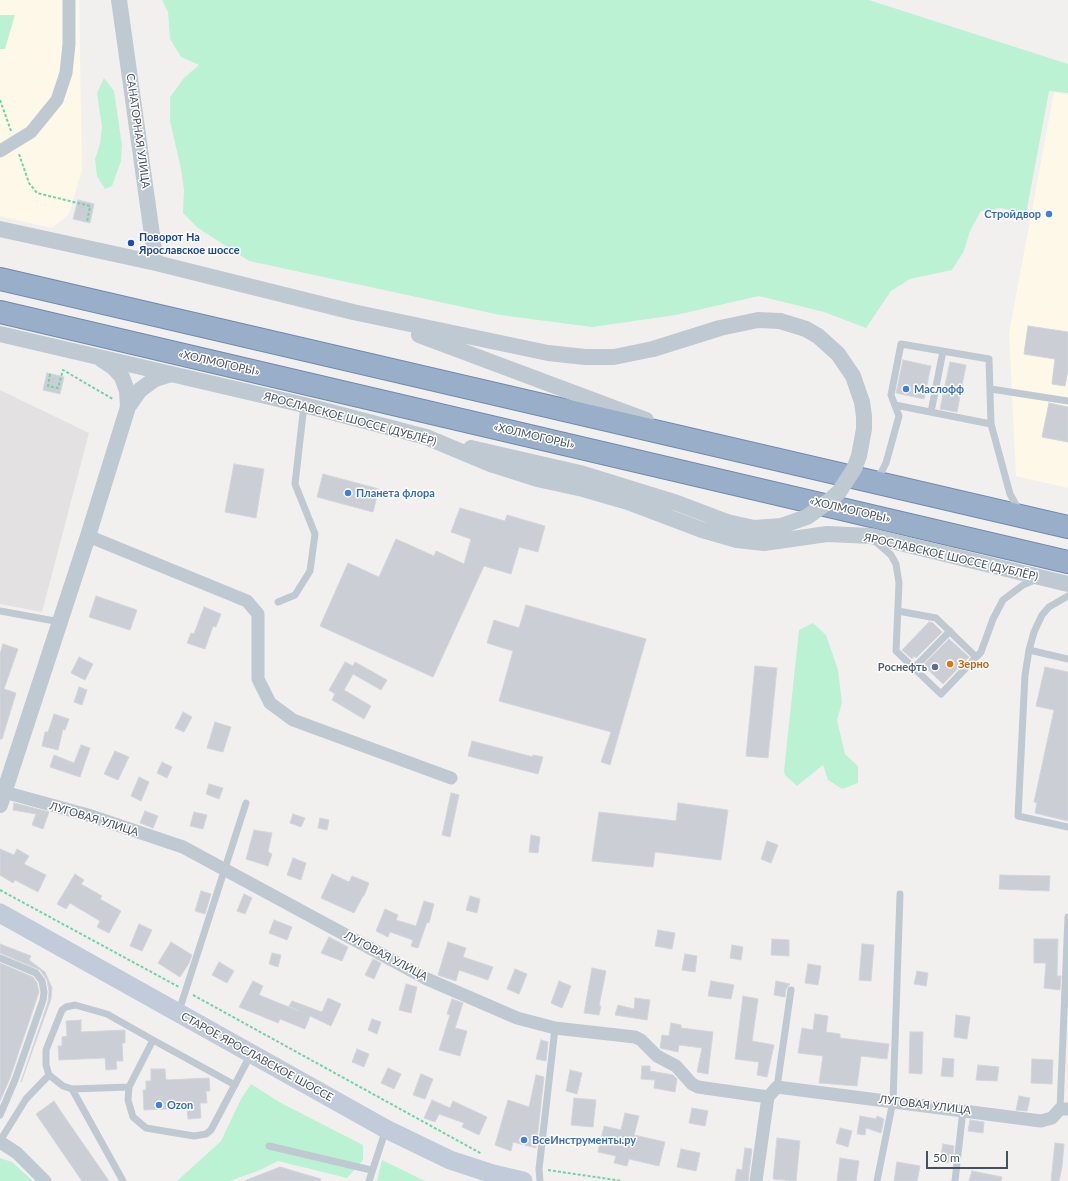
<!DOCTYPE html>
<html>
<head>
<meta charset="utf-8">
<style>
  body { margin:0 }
  #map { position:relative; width:1068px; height:1181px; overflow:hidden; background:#f2f0ef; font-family:Lato,sans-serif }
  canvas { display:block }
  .scale { position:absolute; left:926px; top:1151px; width:82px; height:18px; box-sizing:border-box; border:2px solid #46515f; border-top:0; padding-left:5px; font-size:12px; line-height:14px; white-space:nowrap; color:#46515f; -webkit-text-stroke:3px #fff; paint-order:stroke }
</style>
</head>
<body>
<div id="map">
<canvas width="1068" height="1181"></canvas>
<div class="scale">50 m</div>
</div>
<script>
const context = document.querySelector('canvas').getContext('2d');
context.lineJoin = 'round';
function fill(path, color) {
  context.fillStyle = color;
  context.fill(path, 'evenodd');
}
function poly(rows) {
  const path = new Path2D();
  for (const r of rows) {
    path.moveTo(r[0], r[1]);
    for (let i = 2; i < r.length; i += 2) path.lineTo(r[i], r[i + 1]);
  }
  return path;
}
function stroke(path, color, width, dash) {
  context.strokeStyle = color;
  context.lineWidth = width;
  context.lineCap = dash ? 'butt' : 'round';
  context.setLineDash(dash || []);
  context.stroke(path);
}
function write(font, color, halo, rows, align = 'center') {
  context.font = font + ' Lato,sans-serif';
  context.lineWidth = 3;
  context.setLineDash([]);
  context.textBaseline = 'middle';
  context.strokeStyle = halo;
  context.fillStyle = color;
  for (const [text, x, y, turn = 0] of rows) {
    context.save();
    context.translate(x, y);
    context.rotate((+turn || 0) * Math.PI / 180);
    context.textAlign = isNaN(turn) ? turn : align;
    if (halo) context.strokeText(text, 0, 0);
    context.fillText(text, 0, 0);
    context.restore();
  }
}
fill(poly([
  [0,0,79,0,82,170,69,214,52,228,0,216],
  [1054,92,1068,95,1068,488,1016,476,1009,333]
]), '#fdf8e8');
fill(poly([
  [0,390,89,433,42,612,0,604]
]), '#e3e1e1');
fill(poly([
  [162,0,869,0,1068,64,1068,93,1049,91,1026,214,1001,208,981,211,970,231,964,251,952,270,910,279,891,291,866,328,824,312,759,296,676,315,592,327,500,315,249,261,198,228,183,213,184,190,181,169,170,121,170,97,184,78,199,65,181,57,170,39,168,12],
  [0,15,15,15,5,49,0,49],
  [104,78,114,91,122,145,121,161,112,186,105,189,97,176,95,159,100,144,102,127,97,93],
  [813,623,826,635,838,670,842,703,837,720,845,754,858,766,858,783,842,789,828,780,823,765,797,786,785,775,784,771,799,630],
  [251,1084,281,1103,363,1145,363,1160,347,1178,278,1161,260,1170,230,1181,177,1181,221,1141,241,1099],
  [0,1158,12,1162,33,1181,0,1181],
  [382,1160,425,1181,377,1181]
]), '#bbf2d4');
const building = poly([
  [78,200,94,204,90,223,73,219,78,200],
  [1028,326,1068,332,1068,370,1065,386,1052,384,1055,359,1024,354,1028,326],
  [903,360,931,366,924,399,896,393,903,360],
  [950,362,966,365,957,412,940,409,950,362],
  [47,373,64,377,60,394,43,390,47,373],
  [1049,403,1068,407,1068,442,1042,437,1049,403],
  [234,464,264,469,256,518,225,512,234,464],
  [323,474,379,489,373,512,317,497,323,474],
  [460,508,505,521,507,515,545,526,538,552,519,547,511,574,484,566,433,677,320,626,348,563,379,577,396,539,434,556,436,551,464,564,471,539,451,532,460,508],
  [96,596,137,610,130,630,89,617,96,596],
  [526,605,646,639,610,765,601,762,611,732,499,701,513,651,487,643,494,620,519,628,526,605],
  [204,607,221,614,216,627,213,626,205,649,187,643,191,633,194,634,204,607],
  [929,622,933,623,942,632,916,658,914,656,912,659,902,650,929,622],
  [949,639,969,657,943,684,923,665,949,639],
  [3,644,18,649,4,689,16,693,2,739,0,739,0,654,3,644],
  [79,657,93,664,85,680,71,673,79,657],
  [345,662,353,666,355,662,387,680,381,690,353,674,344,690,371,706,364,719,332,700,335,694,329,690,345,662],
  [755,666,777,668,768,758,746,756,755,666],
  [1045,667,1068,672,1068,821,1035,813,1037,803,1034,802,1054,710,1036,706,1045,667],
  [79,687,87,690,82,705,74,702,79,687],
  [183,712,192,717,184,732,175,728,183,712],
  [54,714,69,719,65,730,63,729,58,750,42,746,45,732,48,732,54,714],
  [215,722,231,727,223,752,207,748,215,722],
  [472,741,533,757,533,755,543,757,538,774,468,756,472,741],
  [81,745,90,748,80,777,50,767,54,755,74,763,81,745],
  [115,751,129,757,118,780,104,774,115,751],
  [162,762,172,767,167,778,157,773,162,762],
  [139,777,149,782,141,801,131,796,139,777],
  [209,784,223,788,219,799,206,794,209,784],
  [451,793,459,795,450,837,442,835,451,793],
  [14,803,49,812,43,829,32,825,36,814,13,810,14,803],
  [678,803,728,810,721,860,655,852,653,867,592,861,599,812,676,821,678,803],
  [145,811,158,816,153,828,140,823,145,811],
  [194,812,207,815,203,829,190,826,194,812],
  [293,814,305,818,301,827,290,823,293,814],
  [320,818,329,820,327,830,318,828,320,818],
  [254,830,272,833,268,852,272,854,268,866,246,859,254,830],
  [531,835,540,837,538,853,529,852,531,835],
  [767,841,778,845,771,863,761,859,767,841],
  [0,849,14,855,17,849,29,856,24,864,46,875,38,892,15,880,13,883,0,875,0,849],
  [293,858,306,863,301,880,287,875,293,858],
  [75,874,84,880,81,884,102,896,100,899,121,911,109,933,97,927,100,921,70,903,66,909,57,904,75,874],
  [332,874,349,882,352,876,369,883,364,896,363,896,354,913,321,898,332,874],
  [1000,875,1050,876,1049,891,999,889,1000,875],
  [201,891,211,894,205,914,195,911,201,891],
  [244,894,252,898,245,914,237,911,244,894],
  [470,896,480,899,477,913,466,910,470,896],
  [424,901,434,904,429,923,427,922,418,948,411,946,413,940,390,932,388,937,376,931,385,909,398,915,396,920,416,926,424,901],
  [274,920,292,927,287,940,269,933,274,920],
  [139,924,152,930,142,951,130,946,139,924],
  [658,930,675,933,672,949,655,946,658,930],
  [329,937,348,947,342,961,321,953,329,937],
  [772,939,789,940,789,956,771,955,772,939],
  [1034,939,1058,939,1057,976,1061,976,1060,990,1044,988,1046,963,1034,963,1034,939],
  [171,942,192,955,189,963,180,977,158,963,171,942],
  [448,942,466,948,463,957,493,967,488,980,459,970,456,981,438,975,448,942],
  [0,944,31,956,29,960,45,972,52,988,51,999,21,1082,48,1002,49,991,47,980,40,970,0,953,0,944],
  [862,944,874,945,871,981,859,980,862,944],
  [732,945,743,947,741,960,730,958,732,945],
  [272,953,281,955,278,967,269,964,272,953],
  [685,954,697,956,695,972,682,970,685,954],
  [373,959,381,963,374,979,365,975,373,959],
  [219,962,234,971,227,983,212,975,219,962],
  [0,963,33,977,37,983,39,992,10,1078,0,1101,0,963],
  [808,964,821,966,818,985,805,983,808,964],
  [592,968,606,971,599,1006,601,1006,599,1015,584,1013,592,968],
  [515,969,527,974,519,994,507,989,515,969],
  [917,971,928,973,926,986,914,984,917,971],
  [253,981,263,986,259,995,299,1011,289,1006,292,1001,322,1012,328,998,341,1004,331,1026,310,1016,305,1029,280,1019,278,1023,239,1007,253,981],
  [559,981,571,986,562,1008,551,1003,559,981],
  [711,981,734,985,731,999,708,996,711,981],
  [776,981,790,984,786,989,785,997,774,995,776,981],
  [406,984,417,987,411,1013,399,1010,406,984],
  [743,996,758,999,752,1041,774,1045,767,1077,757,1075,759,1062,735,1059,743,996],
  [635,998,650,1000,647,1020,615,1015,618,1005,634,1009,635,998],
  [452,999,463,1003,455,1028,467,1031,460,1056,439,1050,450,1015,447,1014,452,999],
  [815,1014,828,1016,826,1032,840,1034,840,1038,889,1044,887,1059,861,1056,857,1086,819,1083,823,1056,798,1053,802,1028,813,1030,815,1014],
  [956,1015,970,1017,967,1039,954,1037,956,1015],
  [372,1019,381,1022,377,1034,368,1030,372,1019],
  [81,1020,81,1032,125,1030,125,1043,122,1043,123,1061,116,1061,117,1069,106,1070,105,1058,59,1060,58,1046,62,1046,62,1037,67,1036,66,1021,81,1020],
  [671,1023,681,1025,681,1028,713,1032,708,1074,697,1072,702,1048,679,1045,678,1052,660,1048,662,1035,669,1036,671,1023],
  [910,1032,923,1032,922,1074,909,1073,910,1032],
  [541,1040,548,1042,546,1061,536,1059,541,1040],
  [357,1049,369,1054,364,1067,352,1062,357,1049],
  [943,1058,954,1059,953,1077,941,1076,943,1058],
  [1032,1059,1053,1060,1052,1084,1031,1083,1032,1059],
  [978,1065,999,1067,997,1081,976,1080,978,1065],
  [642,1066,650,1066,650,1071,673,1075,677,1079,675,1092,654,1088,655,1080,641,1079,642,1066],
  [388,1068,401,1074,394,1089,381,1083,388,1068],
  [151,1069,165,1069,166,1080,209,1078,210,1091,206,1091,207,1103,200,1103,201,1118,188,1119,187,1108,144,1110,143,1090,146,1090,146,1081,151,1081,151,1069],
  [570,1070,582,1073,577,1094,566,1091,570,1070],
  [421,1074,433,1079,425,1099,413,1095,421,1074],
  [536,1075,544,1077,536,1148,513,1142,511,1151,495,1145,508,1100,529,1107,536,1075],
  [1019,1096,1030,1098,1027,1111,1016,1110,1019,1096],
  [574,1098,596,1100,593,1127,571,1125,574,1098],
  [432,1100,450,1108,453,1101,487,1117,479,1135,462,1127,464,1123,439,1114,435,1122,424,1118,432,1100],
  [54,1101,66,1119,109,1181,82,1181,36,1114,54,1101],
  [692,1108,708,1111,705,1126,689,1123,692,1108],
  [625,1113,639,1116,634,1135,665,1142,659,1166,629,1159,627,1166,614,1163,616,1156,598,1152,604,1126,621,1130,625,1113],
  [860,1116,876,1119,877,1116,884,1119,881,1133,866,1128,865,1135,857,1134,860,1116],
  [970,1120,984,1122,983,1133,968,1131,970,1120],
  [840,1128,852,1131,848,1147,836,1143,840,1128],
  [777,1138,800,1141,796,1181,773,1179,777,1138],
  [1055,1143,1064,1144,1062,1167,1059,1181,1051,1181,1055,1143],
  [943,1144,954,1146,952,1163,940,1161,943,1144],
  [745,1148,752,1149,748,1181,735,1181,737,1169,742,1170,745,1148],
  [681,1149,700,1153,696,1171,677,1167,681,1149],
  [840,1158,859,1161,856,1181,837,1181,840,1158],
  [897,1162,920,1166,917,1181,894,1181,897,1162],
  [280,1167,321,1179,320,1181,244,1181,280,1167],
  [972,1171,1002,1177,1001,1181,969,1181,972,1171]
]);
fill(building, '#cbced5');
stroke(building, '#d3d5db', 1);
const trunk = poly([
  [0,279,1068,527],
  [0,312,1068,562]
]);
stroke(trunk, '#6f89ae', 24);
stroke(poly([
  [0,100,11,131],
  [19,154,29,183,37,193,90,206,87,222],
  [50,374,48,386,58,388,63,370,113,399],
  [0,890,179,987],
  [193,995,482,1154],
  [548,1170,622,1181]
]), '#70d3a8', 2, [3, 2]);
stroke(poly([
  [991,389,1068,401],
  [895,405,991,424],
  [931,412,943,351],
  [874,478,881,473,886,463,899,416,891,395,901,344,989,359,991,424,1010,494,1019,510],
  [875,541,891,555,896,564,899,583,896,651,941,694,981,652,993,619,1003,600,1023,585,1037,579],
  [1068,596,1049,607,1042,615,1034,632,1029,650,1025,675,1018,816,1068,827],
  [278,602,295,595,310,571,315,534,295,484,304,405],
  [0,611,60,622],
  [898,611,936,618,976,657],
  [1029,650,1068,659],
  [914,668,950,631],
  [0,958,36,973,42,981,44,992,43,1000,15,1080,0,1115],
  [179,1011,246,803],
  [235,1085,153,1040,129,1087,128,1100,133,1117,146,1128,194,1136,206,1134,211,1130,251,1054],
  [129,1087,72,1089,63,1086,49,1075,46,1065,46,1050,62,1010,66,1007,75,1005,107,1014,153,1040],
  [777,1087,791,990],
  [72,1089,123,1181],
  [1060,1109,1068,917],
  [0,1141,26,1099,49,1075],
  [269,1146,371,1170],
  [369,1181,386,1129],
  [540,1181,539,1169,555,1028],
  [877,1181,893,1101,900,894],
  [955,1181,963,1110]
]), '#bfc9d2', 7);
stroke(poly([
  [0,151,31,132,57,100,66,73,69,44,69,0],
  [88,536,247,601,258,614,258,679,270,703,293,720,451,778],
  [4,792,88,815,183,847,427,979,517,1018,555,1028,635,1037,641,1040,657,1056,676,1066,692,1084,698,1087,768,1097],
  [0,1142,17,1153,45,1181],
  [756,1181,768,1097,777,1087,1041,1121,1052,1118,1060,1109,1068,1109]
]), '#bfc9d2', 13);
stroke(poly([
  [119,0,156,263],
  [0,229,156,263,353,312,548,353,585,357,614,357,653,349,720,328,758,320,780,321],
  [0,334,304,405,426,437,493,465,537,479,583,489,628,502,702,530,737,540,764,543,827,534,871,536,1068,584],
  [419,335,646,420],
  [101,359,113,367,122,377,127,391,128,407],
  [471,448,580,473,677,503,727,522],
  [0,805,88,536,128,407,140,390,155,379,171,374]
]), '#bfc9d2', 16);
stroke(poly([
  [0,913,386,1129,450,1160,493,1174,523,1181]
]), '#c1cbda', 19);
stroke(trunk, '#98aec9', 22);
stroke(poly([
  [727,522,754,528,768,527,781,526,807,517,829,501,839,492,854,469,859,456,864,429,864,416,862,402,853,376,838,354,818,336,806,329,780,321]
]), '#bfc9d2', 16);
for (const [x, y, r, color] of [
  [1049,214,4,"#3f7fe0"],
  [131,243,4,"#1a4fb4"],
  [906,389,4,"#3f7fe0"],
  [348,493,4,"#3f7fe0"],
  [950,664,4,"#e8710a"],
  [935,667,4,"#5c6f8a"],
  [159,1105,4,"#3f7fe0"],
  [524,1140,4,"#3f7fe0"]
]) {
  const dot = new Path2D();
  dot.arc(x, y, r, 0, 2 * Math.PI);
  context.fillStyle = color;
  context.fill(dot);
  stroke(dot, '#fff', 1.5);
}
write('11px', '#46515f', '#fff', [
  ["САНАТОРНАЯ УЛИЦА",138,131,82],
  ["«ХОЛМОГОРЫ»",219,363,13],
  ["ЯРОСЛАВСКОЕ ШОССЕ (ДУБЛЁР)",350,419,15],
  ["«ХОЛМОГОРЫ»",534,436,13],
  ["«ХОЛМОГОРЫ»",850,510,13],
  ["ЯРОСЛАВСКОЕ ШОССЕ (ДУБЛЁР)",951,557,13],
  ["ЛУГОВАЯ УЛИЦА",94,819,17],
  ["ЛУГОВАЯ УЛИЦА",386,956,28],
  ["СТАРОЕ ЯРОСЛАВСКОЕ ШОССЕ",257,1057,29],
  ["ЛУГОВАЯ УЛИЦА",925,1105,7]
]);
write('bold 11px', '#366cbe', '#fff', [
  ["Стройдвор",1041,214,"right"],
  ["Маслофф",914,389],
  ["Планета флора",356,493],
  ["Ozon",167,1105],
  ["ВсеИнструменты.ру",532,1140]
], 'left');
write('bold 11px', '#164399', '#fff', [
  ["Поворот На",139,237],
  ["Ярославское шоссе",139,250]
], 'left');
write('bold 11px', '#c56008', '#fff', [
  ["Зерно",958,664]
], 'left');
write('bold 11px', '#4e5e75', '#fff', [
  ["Роснефть",927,667]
], 'right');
</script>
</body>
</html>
